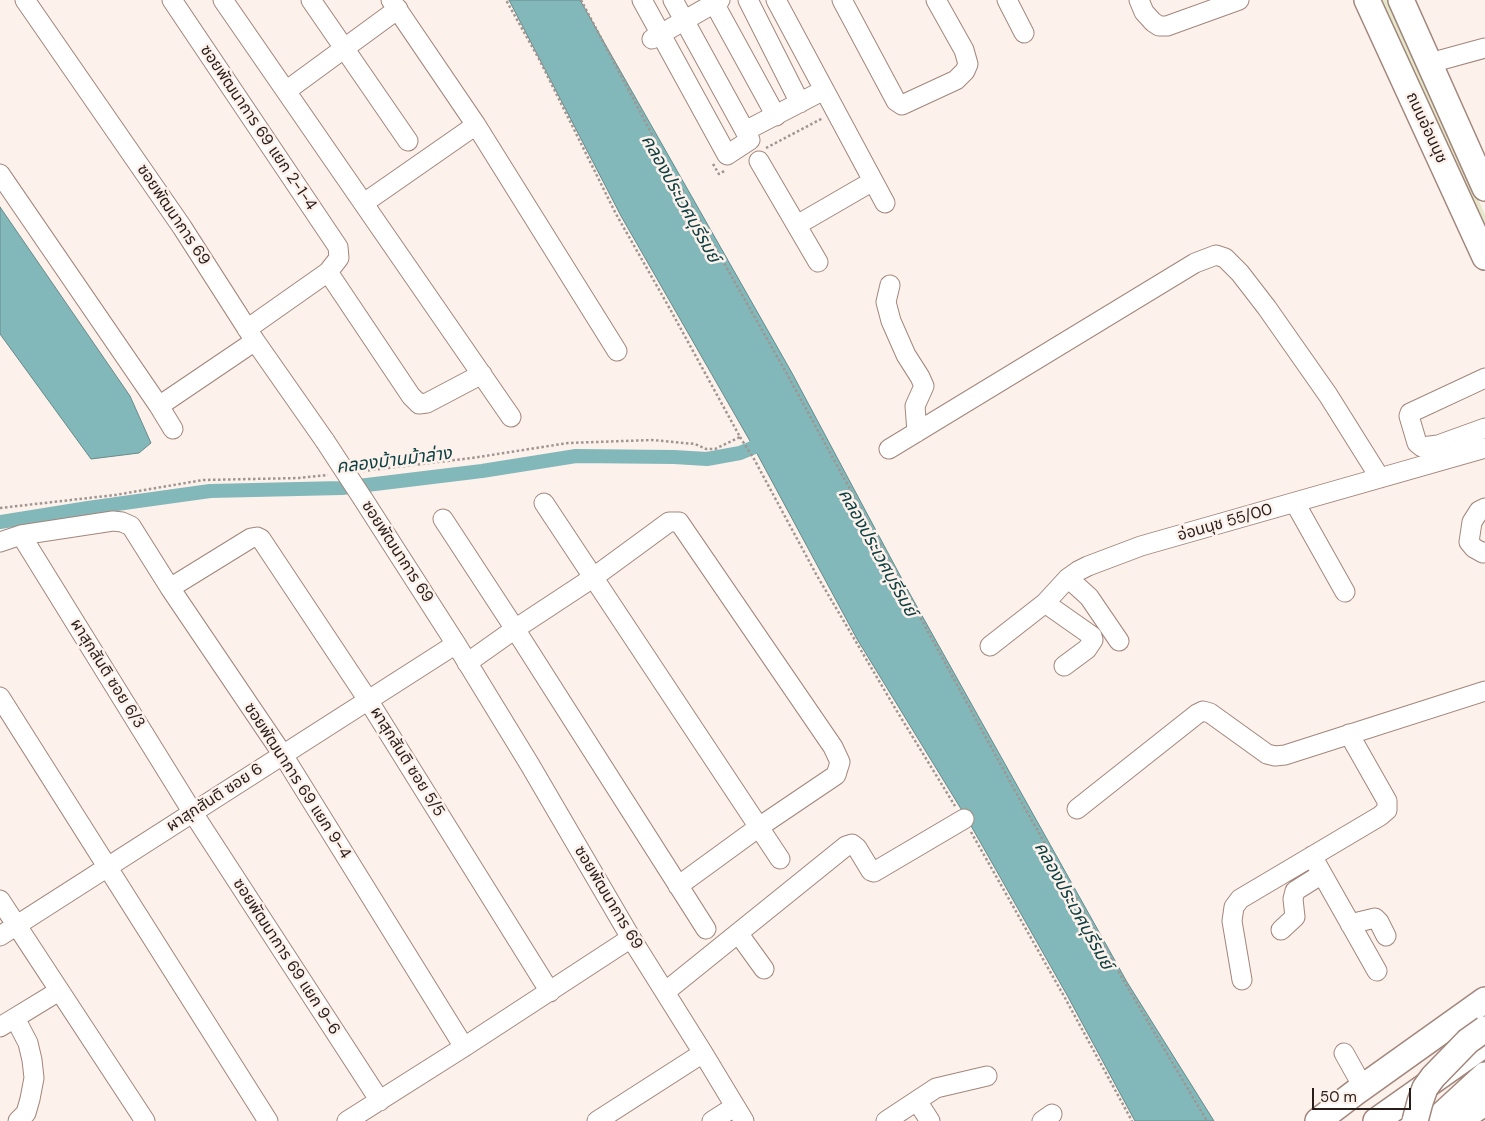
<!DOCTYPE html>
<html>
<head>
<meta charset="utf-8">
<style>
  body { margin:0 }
  #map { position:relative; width:1485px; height:1121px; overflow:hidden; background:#fdf1ec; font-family:"DM Sans",sans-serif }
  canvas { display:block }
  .scale { position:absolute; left:1312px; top:1088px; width:99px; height:22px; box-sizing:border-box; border:2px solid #281d19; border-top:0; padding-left:6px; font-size:15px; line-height:18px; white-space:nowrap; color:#281d19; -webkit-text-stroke:4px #fdf1ec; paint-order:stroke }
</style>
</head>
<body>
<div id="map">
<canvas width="1485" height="1121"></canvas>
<div class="scale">50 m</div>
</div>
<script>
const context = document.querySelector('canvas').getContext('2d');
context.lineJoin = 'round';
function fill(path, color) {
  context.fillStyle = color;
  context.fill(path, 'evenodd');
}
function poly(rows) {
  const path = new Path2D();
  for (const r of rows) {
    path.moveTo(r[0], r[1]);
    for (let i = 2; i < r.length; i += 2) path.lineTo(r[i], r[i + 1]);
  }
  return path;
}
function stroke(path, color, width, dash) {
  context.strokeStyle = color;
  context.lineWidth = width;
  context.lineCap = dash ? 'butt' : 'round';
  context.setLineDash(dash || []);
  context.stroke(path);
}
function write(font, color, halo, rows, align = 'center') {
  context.font = font + ' "DM Sans","Noto Sans Thai",sans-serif';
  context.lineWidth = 5;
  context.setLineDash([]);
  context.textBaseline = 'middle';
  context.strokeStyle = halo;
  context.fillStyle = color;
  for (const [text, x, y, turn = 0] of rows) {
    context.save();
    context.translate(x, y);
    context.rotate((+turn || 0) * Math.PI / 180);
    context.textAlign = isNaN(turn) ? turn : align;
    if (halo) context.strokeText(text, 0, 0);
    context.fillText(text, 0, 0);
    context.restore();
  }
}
fill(poly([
  [1381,0,1388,0,1416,59,1485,215,1485,234]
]), '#e5e8c9');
const water = poly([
  [509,0,580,0,792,373,911,596,1127,982,1214,1121,1135,1121,1067,995,966,817,857,639,754,448,621,216,509,0],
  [0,207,130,396,151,443,139,453,91,459,0,334,0,207]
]);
fill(water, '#82b8ba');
stroke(water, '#678a8a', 1);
stroke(poly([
  [0,522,88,508,210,491,342,488,482,471,576,456,674,457,707,459,740,453,769,441]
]), '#82b8ba', 14);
const minor = poly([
  [25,0,182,227,255,341,325,441],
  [172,0,338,247,339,258,328,272,247,329],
  [223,0,511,417],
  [311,0,408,141],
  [391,0,476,125,617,351],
  [642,0,727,155,750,140,673,0],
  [748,0,800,103],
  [776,0,885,203],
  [842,0,896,101,902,105,956,80,965,71,968,64,964,50,936,0],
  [1007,0,1024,33],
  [1139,0,1144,12,1153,22,1159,26,1167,26,1239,0],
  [714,3,776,116],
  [652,39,720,0],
  [1430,63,1485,48],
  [286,91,398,9],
  [745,131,824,90],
  [759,161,818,262],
  [0,174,159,406],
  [364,203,476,125],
  [797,225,873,181],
  [328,272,411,396,419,404,427,403,482,374],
  [890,285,886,302,891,321,906,355,920,377,924,386,915,406,917,432],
  [1485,378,1410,413,1409,416,1417,443,1422,447,1438,445,1485,428],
  [173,429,159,406,255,341],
  [889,449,1195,263,1216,255,1225,258,1240,273,1267,308,1328,395,1380,478],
  [363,499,456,644,530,765,631,938,703,1053,744,1121],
  [544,503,780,859],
  [1295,503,1345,592],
  [1485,508,1479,511,1472,522,1469,542,1474,548,1483,553,1485,552],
  [443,519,515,629,706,929],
  [21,535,193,813,380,1101],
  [0,542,21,535,113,521,122,522,131,526,170,588,283,755,464,1047],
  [1068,578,1089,597,1119,641],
  [170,588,251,538,257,537,261,539,368,700,550,992],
  [1045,603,1092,636,1093,640,1087,649,1064,666],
  [990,646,1045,603,1068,578,1078,571,1088,566,1141,546,1485,448],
  [467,663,515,629,594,577,669,522,679,522,833,747,840,762,836,775,759,827,678,886],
  [0,697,268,1121],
  [1077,809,1197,714,1203,711,1210,713,1267,754,1275,756,1285,755,1485,691],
  [1312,856,1377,971],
  [0,900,145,1121],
  [1350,924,1375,918,1379,922,1386,936],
  [1281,930,1295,917,1293,899,1295,891,1322,874],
  [738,933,764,969],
  [0,936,456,644],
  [1242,980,1232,921,1234,907,1240,899,1380,816,1387,810,1387,801,1349,734],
  [665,992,846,846,852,844,857,848,871,871,874,872,964,819],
  [15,1018,28,1043,32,1060,34,1078,30,1099,26,1113,18,1121],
  [0,1027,59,991],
  [1344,1053,1363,1087],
  [917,1101,930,1121],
  [347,1121,464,1047,631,938],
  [597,1121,703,1053],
  [712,1121,734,1107],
  [886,1121,936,1088,987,1076],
  [1042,1121,1052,1114]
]);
const major = poly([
  [1367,0,1485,257],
  [1401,0,1485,188],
  [1318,1121,1356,1092,1485,1000],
  [1376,1121,1485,1044],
  [1435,1121,1485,1075],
  [1457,1121,1485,1103]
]);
stroke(minor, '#a2867c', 21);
stroke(major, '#a2867c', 28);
stroke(poly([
  [581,0,665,159,787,374,1019,798,1125,983,1207,1121],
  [766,148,823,118],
  [713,164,719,174,726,170],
  [740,437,754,459,816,574,895,708,955,806],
  [363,471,472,458,568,443,652,440,695,444,706,449,715,449,740,437,670,309,616,214,539,59,506,0],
  [0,508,115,495,203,480,299,478,328,475],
  [971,832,1065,998,1132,1121]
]), '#a19591', 2.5, [2.5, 2.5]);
stroke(minor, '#fff', 19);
stroke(major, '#fff', 25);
const minorBridge = poly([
  [325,441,363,499]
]);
const majorBridge = poly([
  [1415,1121,1420,1102,1425,1088,1433,1077,1468,1041,1485,1029]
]);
stroke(minorBridge, '#a2867c', 21, []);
stroke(majorBridge, '#a2867c', 28, []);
stroke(minorBridge, '#fff', 19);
stroke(majorBridge, '#fff', 25);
write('16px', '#281d19', '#fdf1ec', [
  ["ซอยพัฒนาการ 69 แยก 2-1-4",258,128,56],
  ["ถนนอ่อนนุช",1426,128,65],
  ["ซอยพัฒนาการ 69",173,215,56],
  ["อ่อนนุช 55/00",1225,523,-16],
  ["ซอยพัฒนาการ 69",397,552,57],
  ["ผาสุกสันติ ซอย 6/3",107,674,58],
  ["ผาสุกสันติ ซอย 5/5",407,762,58],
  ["ซอยพัฒนาการ 69 แยก 9-4",297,781,57],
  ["ผาสุกสันติ ซอย 6",215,798,-33],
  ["ซอยพัฒนาการ 69",608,898,59],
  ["ซอยพัฒนาการ 69 แยก 9-6",286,957,57]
]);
write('italic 18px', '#0d4143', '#fdf1ec', [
  ["คลองประเวศบุรีรมย์",680,199,61],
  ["คลองบ้านม้าล่าง",394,461,-7],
  ["คลองประเวศบุรีรมย์",877,553,61],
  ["คลองประเวศบุรีรมย์",1073,906,61]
]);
</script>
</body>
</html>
